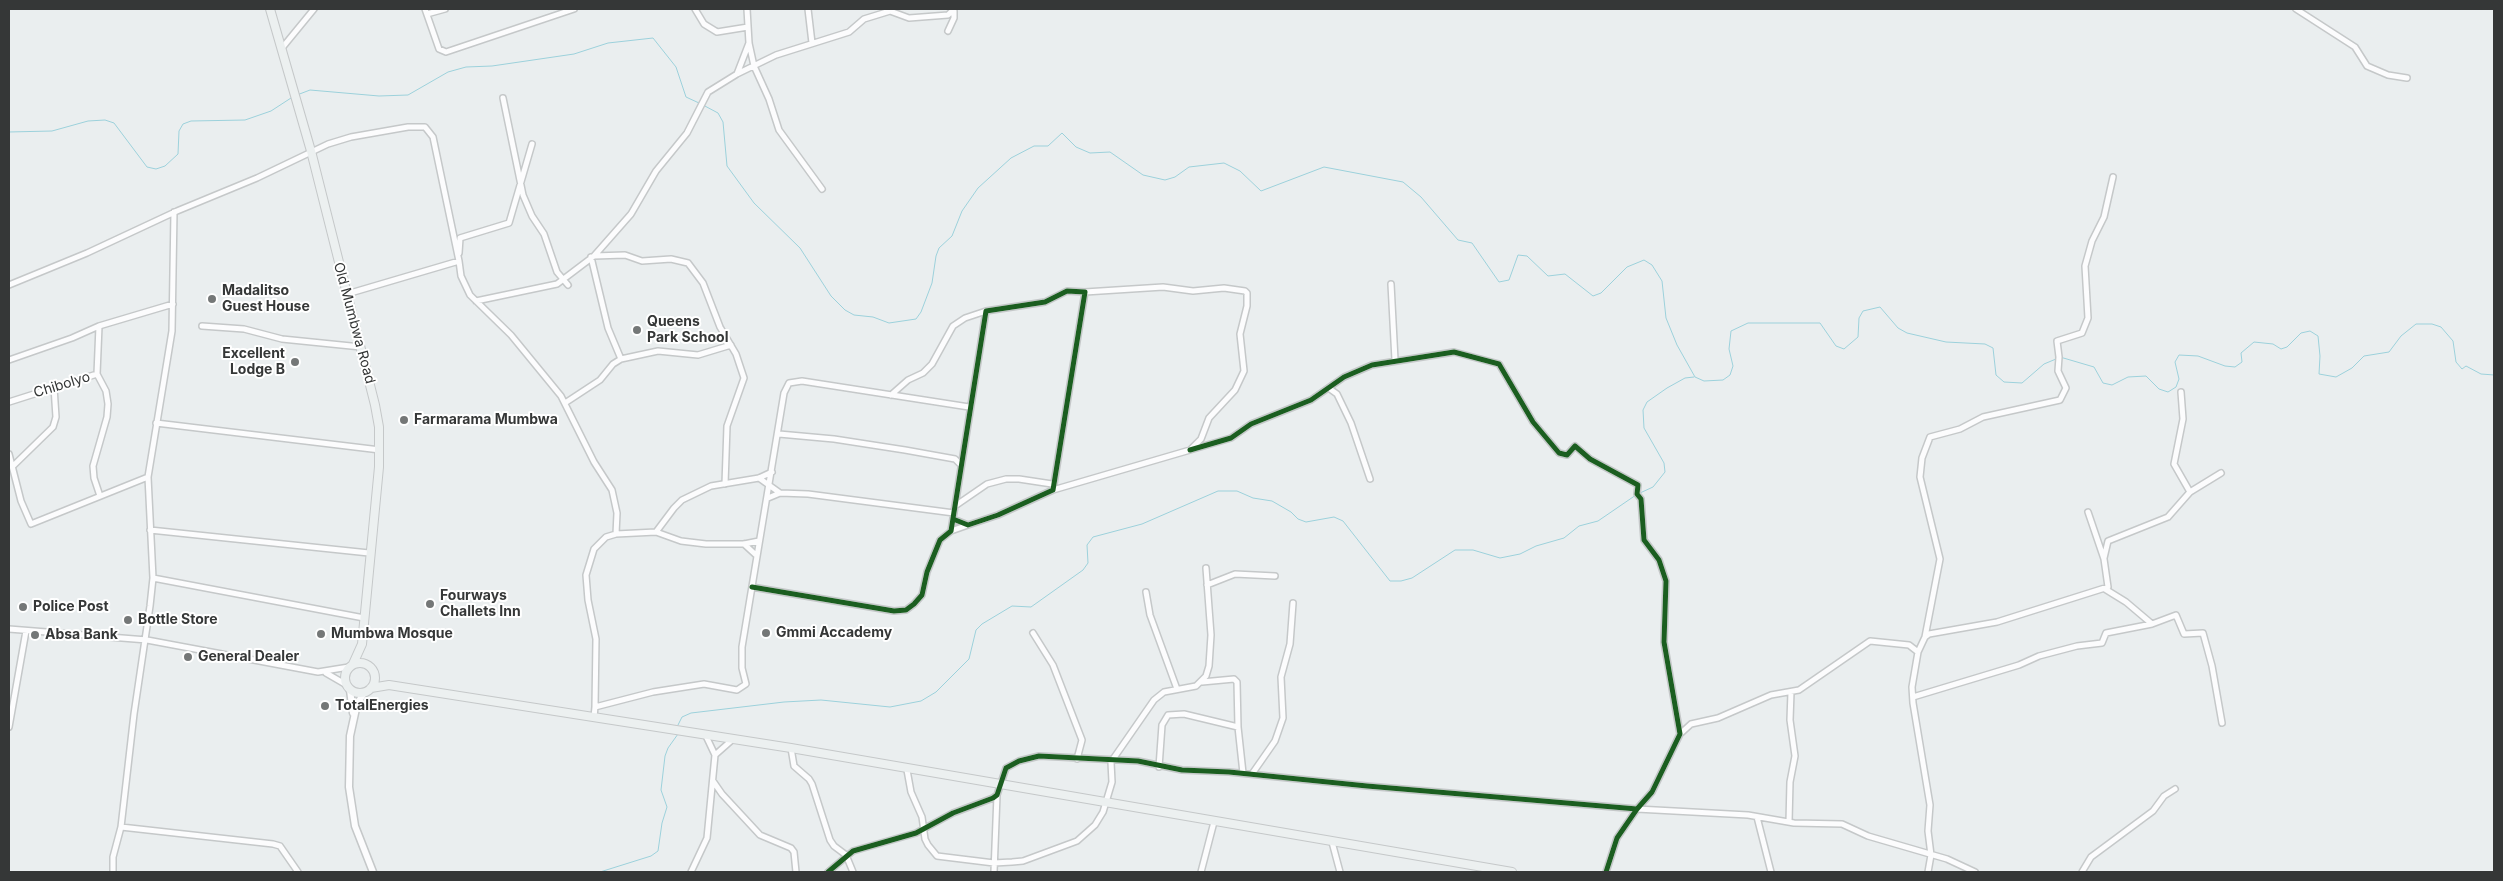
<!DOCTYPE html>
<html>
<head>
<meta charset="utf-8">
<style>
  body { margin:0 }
  #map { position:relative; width:2503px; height:881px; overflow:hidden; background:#eaeeef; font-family:Inter,sans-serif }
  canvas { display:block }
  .frame { position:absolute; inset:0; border:10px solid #353737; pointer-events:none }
</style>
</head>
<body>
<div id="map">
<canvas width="2503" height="881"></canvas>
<div class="frame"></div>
</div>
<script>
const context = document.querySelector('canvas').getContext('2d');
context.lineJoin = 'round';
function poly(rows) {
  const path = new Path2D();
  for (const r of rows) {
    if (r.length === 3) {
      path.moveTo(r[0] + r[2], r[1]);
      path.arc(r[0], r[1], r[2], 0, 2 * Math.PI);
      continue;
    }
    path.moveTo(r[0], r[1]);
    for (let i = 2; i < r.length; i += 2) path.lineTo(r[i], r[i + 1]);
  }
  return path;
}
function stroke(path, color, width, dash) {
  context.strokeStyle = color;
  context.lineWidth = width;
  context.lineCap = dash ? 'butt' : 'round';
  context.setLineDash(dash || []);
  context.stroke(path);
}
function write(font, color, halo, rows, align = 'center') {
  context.font = font + ' Inter,sans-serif';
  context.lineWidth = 4;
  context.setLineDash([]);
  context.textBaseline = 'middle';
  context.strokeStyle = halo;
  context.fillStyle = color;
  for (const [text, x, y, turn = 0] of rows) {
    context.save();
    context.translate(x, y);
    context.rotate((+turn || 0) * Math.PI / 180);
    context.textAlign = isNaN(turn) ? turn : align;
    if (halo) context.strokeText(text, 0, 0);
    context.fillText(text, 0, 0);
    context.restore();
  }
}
stroke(poly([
  [297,95,310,90,379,96,408,95,448,72,466,67,492,66,574,54,608,43,653,38,676,67,686,97,699,103],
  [703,105,718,113,723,122,727,166,754,203,800,248,831,296,845,310,854,315,873,317,889,323,916,319,921,312,932,283,936,256,939,248,952,236,962,211,978,188,1011,158,1034,146,1048,146,1062,133,1076,147,1090,153,1110,152,1143,175,1165,180,1175,177,1189,167,1224,163,1240,171,1261,191,1324,167,1403,182,1421,197,1458,240,1472,243,1499,282,1509,280,1518,255,1527,256,1548,276,1565,274,1593,296,1601,293,1627,267,1644,260,1652,265,1662,281,1666,318,1677,345,1695,377,1704,381,1723,380,1730,375,1733,366,1729,349,1731,331,1748,323,1820,323,1836,346,1844,349,1858,337,1859,318,1863,311,1880,307,1898,328,1907,333,1946,342,1985,344,1993,348,1996,375,2004,382,2022,383,2044,364,2056,359],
  [9,132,52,131,88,121,105,120,114,123,147,167,156,169,165,166,178,154,179,131,183,124,191,121,245,120,271,111,291,98],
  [2060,357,2094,367,2103,383,2112,385,2128,377,2146,376,2159,389,2168,392,2176,387,2179,379,2175,362,2179,355,2198,356,2225,366,2235,367,2242,362,2241,353,2254,342,2273,344,2281,349,2287,347,2301,333,2310,331,2318,336,2320,356,2319,374,2336,377,2352,368,2364,356,2389,352,2401,336,2416,324,2432,324,2441,327,2453,341,2456,362,2462,369,2466,366,2481,374,2494,375],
  [1640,493,1653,487,1665,472,1664,463,1644,428,1643,410,1647,402,1667,388,1685,378,1694,377],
  [678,725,682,717,691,713,784,702,821,700,890,707,921,701,936,692,969,659,976,630,982,624,1012,606,1031,607,1083,570,1088,563,1087,545,1093,537,1142,524,1218,491,1237,491,1253,498,1272,501,1291,512,1298,519,1306,522,1334,517,1343,521,1390,581,1401,581,1412,578,1455,550,1473,550,1500,558,1520,554,1536,546,1564,538,1579,526,1598,521,1636,495],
  [600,872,651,856,658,851,662,823,667,807,661,790,665,756,668,748,678,734]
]), '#9cd1db', 1);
const minor = poly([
  [425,9,439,49,446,52,574,9],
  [695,9,704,24,717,32,748,27],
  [747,9,749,43,754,66,769,99,779,130,822,189],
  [808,9,812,43],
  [2296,9,2355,47,2367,66,2388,75,2407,78],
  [427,14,445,9],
  [948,31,954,18,954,11],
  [282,48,314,9],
  [737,74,776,55,849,32,864,19,890,11,909,18,948,15,954,9],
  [503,98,523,195,532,216,544,234,557,272,568,285],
  [459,253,460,238,509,223,532,144],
  [594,256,631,214,656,171,687,133,708,92,737,74,749,43],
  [591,257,608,328,621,359],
  [1391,284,1395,360],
  [9,285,87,253,177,211,257,178,328,144,351,137,408,127,425,127,433,137,459,261],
  [347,294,459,261,461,276,470,295,511,335,561,396,594,462,612,490,617,513,616,534,606,537,594,549,586,575,588,600,596,639,595,707],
  [476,301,557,284,594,256,625,255,642,261,671,259,688,263,703,283,720,327,736,354,744,378,727,426,725,484],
  [202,326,244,329,282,339,361,347],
  [9,360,72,338,99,326,173,304],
  [97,374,106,391,108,404,107,417,93,466,94,478,100,496],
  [1330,389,1337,394,1351,423,1370,479],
  [891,395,908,380,923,373,932,364,953,326,965,318,986,311],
  [9,402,97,374,99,326],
  [565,403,600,380,613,364,621,359,658,351,698,355,731,345],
  [156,423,380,450],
  [779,434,834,439,905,450,955,459,961,465],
  [1190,450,1231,438,1251,424,1311,400,1344,377,1372,365,1454,352,1499,364,1533,422,1559,453,1567,455,1575,446,1590,459,1638,485,1637,494,1641,499,1644,540,1659,560,1666,581,1664,642,1680,734,1652,792,1637,809],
  [9,454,21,501,31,524,148,477],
  [12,467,53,427,56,417,54,387],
  [759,478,780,493],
  [1053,490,1190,450,1201,439,1209,418,1235,390,1244,371,1240,334,1247,306,1247,293,1245,291,1224,288,1193,291,1163,287,1085,292],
  [2190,492,2221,473],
  [768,498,780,493,808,494,954,513],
  [955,506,987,484,1006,479,1019,479,1052,484],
  [150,530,369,553],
  [951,531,968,525],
  [656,532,674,508,682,500,711,486,759,478,772,472],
  [616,534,656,532,681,541,706,544,744,544,759,541],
  [744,544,756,555],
  [2104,558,2108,541,2168,517,2190,492,2174,464,2183,419,2181,392],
  [153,578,364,618],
  [1207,585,1235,574,1275,576],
  [752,587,894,611,906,610,914,604,922,595,927,572,940,540,951,531,986,311,1045,302,1067,291,1085,292,1053,490,998,515,968,525,953,519],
  [2105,589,2126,602,2152,624,2176,615,2184,634,2203,633,2212,666,2222,723],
  [1146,592,1150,615,1177,689],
  [9,629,147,640,318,672,349,667],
  [1033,633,1053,665,1082,740,1077,759],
  [1925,637,1940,559,1920,477,1922,458,1930,437,1960,429,1983,417,2060,400,2066,388,2058,371,2059,357,2057,341,2082,333,2088,318,2085,266,2092,241,2104,217,2113,177],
  [326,673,345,684],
  [1202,682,1234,679,1237,682,1238,727,1243,773],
  [1913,697,2019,665,2039,656,2077,646,2102,643,2106,633,2152,624],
  [594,717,595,707,653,692,704,684,737,690,746,684,742,668,742,647,784,393,789,383,802,381,969,407],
  [9,727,26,631],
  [1680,734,1691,724,1718,718,1771,695,1799,690,1870,641,1909,645,1918,652],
  [791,748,794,766,809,779,812,784,830,840,834,846,846,855,853,872],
  [715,755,732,740],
  [1159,767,1162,725,1168,715,1184,714,1238,727],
  [907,770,911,792,922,817,925,839,928,845,937,856,994,863,1012,862,1023,861,1077,841,1095,825,1103,812,1112,782,1111,762,1154,700,1164,692,1196,686,1206,676,1209,666,1211,635,1206,568],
  [1252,774,1275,741,1283,718,1281,677,1290,644,1293,603],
  [713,781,722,794,760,835,791,848,794,852,796,872],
  [1637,809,1748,815,1794,823,1842,824,1868,836,1947,859,1975,872],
  [1757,817,1771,872],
  [1789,822,1790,782,1795,756,1790,720,1791,692],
  [121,827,273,844,280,846,298,872],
  [1332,842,1340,872],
  [113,872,113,857,121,827,134,714,150,606,153,578,148,477,172,331,174,212],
  [691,872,707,838,715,755,706,736],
  [828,872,853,851,916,833,953,813,993,798,997,795,1006,768,1019,761,1039,756,1138,761,1182,770,1229,772,1367,786,1637,809,1617,838,1606,872],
  [994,872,997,795],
  [1201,872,1214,822],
  [1928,872,1931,855,1928,831,1930,805,1913,703,1912,687,1918,652,1925,637,1929,634,1997,622,2108,587,2104,559,2088,512],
  [2082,872,2091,857,2153,811,2164,796,2175,789]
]);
const tertiary = poly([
  [350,690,353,713],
  [364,693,357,704,350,736,349,787,355,826,373,872]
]);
const secondary = poly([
  [270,9,311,151,375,405,379,427,379,467,362,644,353,664],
  [360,678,15],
  [371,688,389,685,791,748,1512,872]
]);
stroke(minor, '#c5c8c9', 8);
stroke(tertiary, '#c5c8c9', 9);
stroke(secondary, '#c5c8c9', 10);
stroke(minor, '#fcfcfd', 5);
stroke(tertiary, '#fcfcfd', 6);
stroke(secondary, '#ecf0f0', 8);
stroke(poly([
  [1190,450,1231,438,1251,424,1311,400,1344,377,1372,365,1454,352,1499,364,1533,422,1559,453,1567,455,1575,446,1590,459,1638,485,1637,494,1641,499,1644,540,1659,560,1666,581,1664,642,1680,734,1652,792,1637,809],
  [752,587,894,611,906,610,914,604,922,595,927,572,940,540,951,531,986,311,1045,302,1067,291,1085,292,1053,490,998,515,968,525,953,519],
  [828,872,853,851,916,833,953,813,993,798,997,795,1006,768,1019,761,1039,756,1138,761,1182,770,1229,772,1367,786,1637,809,1617,838,1606,872]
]), '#1b5e20', 5);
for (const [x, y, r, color] of [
  [212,299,5,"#747777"],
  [637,330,5,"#747777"],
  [295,362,5,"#747777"],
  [404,420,5,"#747777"],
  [430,604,5,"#747777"],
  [23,607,5,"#747777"],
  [128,620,5,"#747777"],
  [766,633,5,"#747777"],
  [321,634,5,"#747777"],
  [35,635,5,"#747777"],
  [188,657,5,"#747777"],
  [325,706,5,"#747777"]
]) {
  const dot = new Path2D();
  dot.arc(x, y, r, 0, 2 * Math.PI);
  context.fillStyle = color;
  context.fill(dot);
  stroke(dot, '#fff', 2);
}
write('bold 14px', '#353737', '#fff', [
  ["Madalitso",222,291],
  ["Guest House",222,307],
  ["Queens",647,322],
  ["Park School",647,338],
  ["Excellent",285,354,"right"],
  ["Lodge B",285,370,"right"],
  ["Farmarama Mumbwa",414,420],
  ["Fourways",440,596],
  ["Challets Inn",440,612],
  ["Police Post",33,607],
  ["Bottle Store",138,620],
  ["Gmmi Accademy",776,633],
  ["Mumbwa Mosque",331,634],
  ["Absa Bank",45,635],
  ["General Dealer",198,657],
  ["TotalEnergies",335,706]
], 'left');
write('14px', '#353737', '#fff', [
  ["Old Mumbwa Road",354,323,75],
  ["Chibolyo",62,385,-17]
]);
</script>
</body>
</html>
